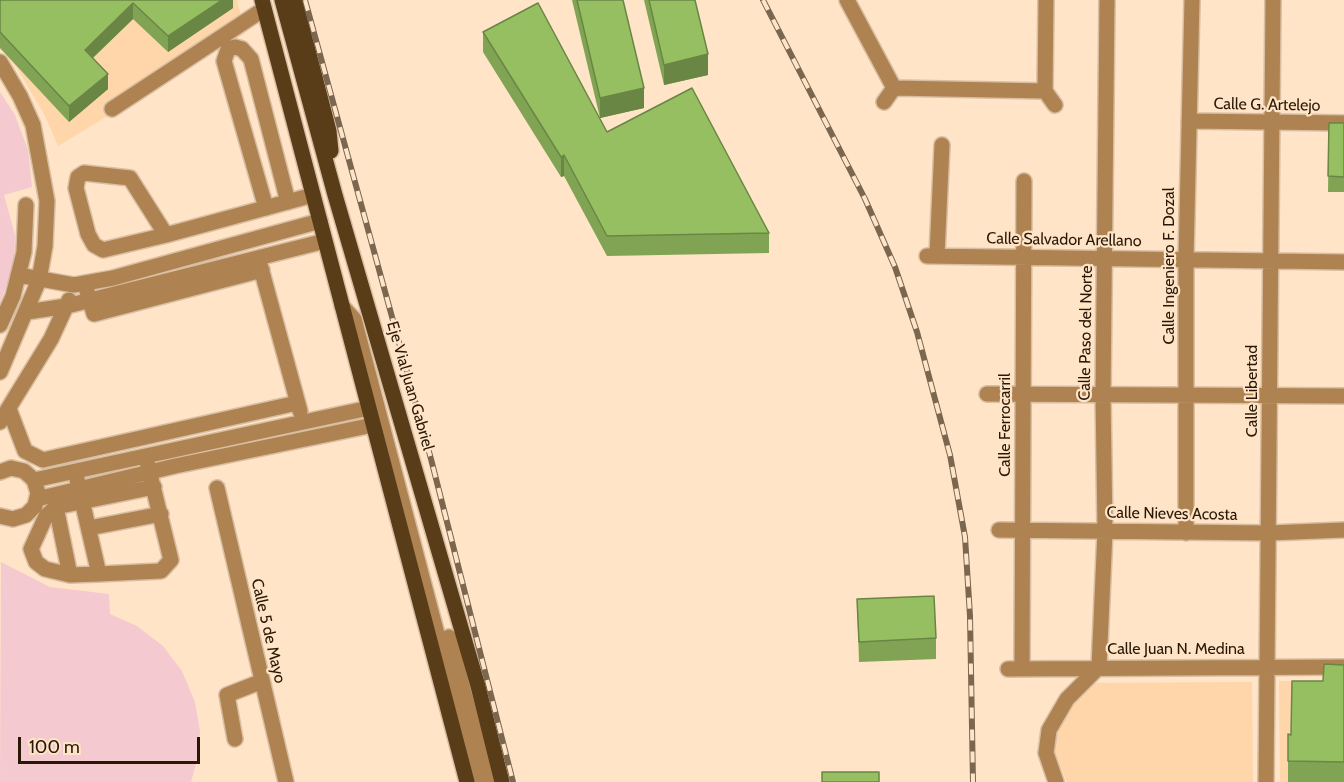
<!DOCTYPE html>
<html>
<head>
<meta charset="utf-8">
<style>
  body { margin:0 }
  #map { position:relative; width:1344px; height:782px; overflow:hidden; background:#ffe4c7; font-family:Cabin,sans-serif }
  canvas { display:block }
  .scale { position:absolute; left:18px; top:737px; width:182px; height:27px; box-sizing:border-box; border:3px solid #281805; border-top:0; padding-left:8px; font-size:18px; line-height:21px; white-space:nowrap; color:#281805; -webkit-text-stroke:4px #ffe4c7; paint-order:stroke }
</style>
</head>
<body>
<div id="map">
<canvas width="1344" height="782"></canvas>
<div class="scale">100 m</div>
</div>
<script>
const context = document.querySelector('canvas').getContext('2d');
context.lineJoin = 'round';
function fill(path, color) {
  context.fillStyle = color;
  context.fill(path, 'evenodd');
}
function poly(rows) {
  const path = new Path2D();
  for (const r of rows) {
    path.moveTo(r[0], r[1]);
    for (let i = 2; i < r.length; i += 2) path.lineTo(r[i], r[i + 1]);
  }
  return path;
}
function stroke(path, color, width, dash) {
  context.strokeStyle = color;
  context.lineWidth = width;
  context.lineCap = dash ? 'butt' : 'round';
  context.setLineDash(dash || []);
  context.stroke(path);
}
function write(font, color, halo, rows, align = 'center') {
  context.font = font + ' Cabin,sans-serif';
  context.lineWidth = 4.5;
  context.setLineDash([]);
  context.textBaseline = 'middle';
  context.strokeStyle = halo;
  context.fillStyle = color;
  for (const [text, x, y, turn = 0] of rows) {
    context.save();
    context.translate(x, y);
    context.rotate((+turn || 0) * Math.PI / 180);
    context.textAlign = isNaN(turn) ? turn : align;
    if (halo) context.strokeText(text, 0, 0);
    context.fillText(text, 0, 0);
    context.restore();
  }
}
fill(poly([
  [0,0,237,0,245,33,58,146,44,114,17,68,0,49],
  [1279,681,1344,681,1344,782,1280,782],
  [1252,682,1253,782,1067,782,1055,754,1055,735,1063,715,1089,683]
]), '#fed6aa');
fill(poly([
  [0,92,15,115,28,150,32,187,4,195,15,235,14,264,0,303],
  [1,562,50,587,109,594,110,614,137,626,163,646,182,671,195,702,200,731,197,760,191,782,0,782]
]), '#f4cad0');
const minor = poly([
  [847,0,894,88],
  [0,62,20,96,33,125,47,201,45,246,39,280,0,372],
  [894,88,1045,91],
  [1045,91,1046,0],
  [1045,91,1055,105],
  [884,102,894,88],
  [112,109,264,9],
  [1189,121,1344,123],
  [266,208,224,61,228,49,235,47,242,49,251,59,288,202],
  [166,235,130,178,84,173,78,177,76,188,88,234,94,245,103,250,166,235,313,195],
  [937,255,942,145],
  [927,256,1344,262],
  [259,261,300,411],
  [18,275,74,285,113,278,320,221],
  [87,291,94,314,262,270],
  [342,306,354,319,476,782],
  [27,312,67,306,325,241],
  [0,325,13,296,24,252,26,205],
  [987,394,1344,396],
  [9,409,25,451,43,460,297,403],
  [0,422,51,339,69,300],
  [0,472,11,468,24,471,34,480,38,493,35,506,26,515,13,519,0,516],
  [77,479,99,574,161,571,171,560,147,462],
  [34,480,369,408],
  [217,488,286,782],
  [37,499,175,466,373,425],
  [56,507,70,575],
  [89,528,161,514],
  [999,530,1269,533,1344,530],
  [1186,533,1186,259,1192,0],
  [99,574,70,575,45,569,36,562,31,549,46,516,56,507,154,487],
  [449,637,488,782],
  [1022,668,1024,181],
  [1008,669,1344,667],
  [235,739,227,695,260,682],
  [1056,782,1046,753,1049,730,1067,699,1099,667,1105,531,1103,395,1107,0],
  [1266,782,1273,0]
]);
const major = poly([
  [262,0,467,782],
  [282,0,335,195,478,686,502,782],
  [295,0,329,131,331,151]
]);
stroke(minor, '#d8bfa4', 18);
stroke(major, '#d8bfa4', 18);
stroke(minor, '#ae8351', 15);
stroke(major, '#593c18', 15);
const rail = poly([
  [305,0,431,459,513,782],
  [763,0,865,199,895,267,917,332,950,455,965,537,970,616,973,782]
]);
stroke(rail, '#7b6750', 6);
stroke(rail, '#ffe4c7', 4, [11]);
fill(poly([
  [0,0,233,0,233,8,168,52,133,19,93,58,108,89,69,122,0,48],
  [572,0,623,0,644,108,600,118],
  [644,0,695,0,708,75,664,85],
  [483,32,607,132,769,233,769,253,607,256,564,176,561,177,483,52],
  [1329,123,1344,123,1344,192,1328,192],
  [857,599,936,638,936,659,859,662],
  [1344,665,1344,782,1288,782,1288,734,1291,735,1323,681]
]), '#81a454');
fill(poly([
  [222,0,233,0,233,8,168,52,168,36],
  [133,3,133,19,85,65,85,50],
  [708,54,708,75,664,85,664,65],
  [108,74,108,89,69,122,69,106],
  [644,88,644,108,600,118,600,98],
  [564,155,564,176,561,177,561,157]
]), '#698645');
const building = poly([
  [0,0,222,0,168,36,133,3,85,50,108,74,69,106,0,32,0,0],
  [577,0,623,0,644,88,600,98,577,0],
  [649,0,695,0,708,54,664,65,649,0],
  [538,3,607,132,692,88,769,233,607,236,564,155,561,157,483,32,538,3],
  [1329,123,1344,123,1344,177,1328,176,1329,123],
  [934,596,936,638,859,642,857,599,934,596],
  [1324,664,1344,665,1344,762,1288,761,1288,734,1291,735,1292,681,1323,681,1324,664],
  [822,772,879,772,879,782,822,782,822,772]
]);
fill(building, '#96bf62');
stroke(building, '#698645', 1.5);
write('16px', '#281805', '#ffe4c7', [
  ["Calle G. Artelejo",1267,105,1],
  ["Calle Salvador Arellano",1064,240,1],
  ["Calle Ingeniero F. Dozal",1169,266,-90],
  ["Calle Paso del Norte",1086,333,-89],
  ["Eje Vial Juan Gabriel",410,386,74],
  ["Calle Libertad",1252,391,-90],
  ["Calle Ferrocarril",1005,425,-90],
  ["Calle Nieves Acosta",1172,514,1],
  ["Calle 5 de Mayo",268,631,77],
  ["Calle Juan N. Medina",1176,649]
]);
</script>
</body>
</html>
